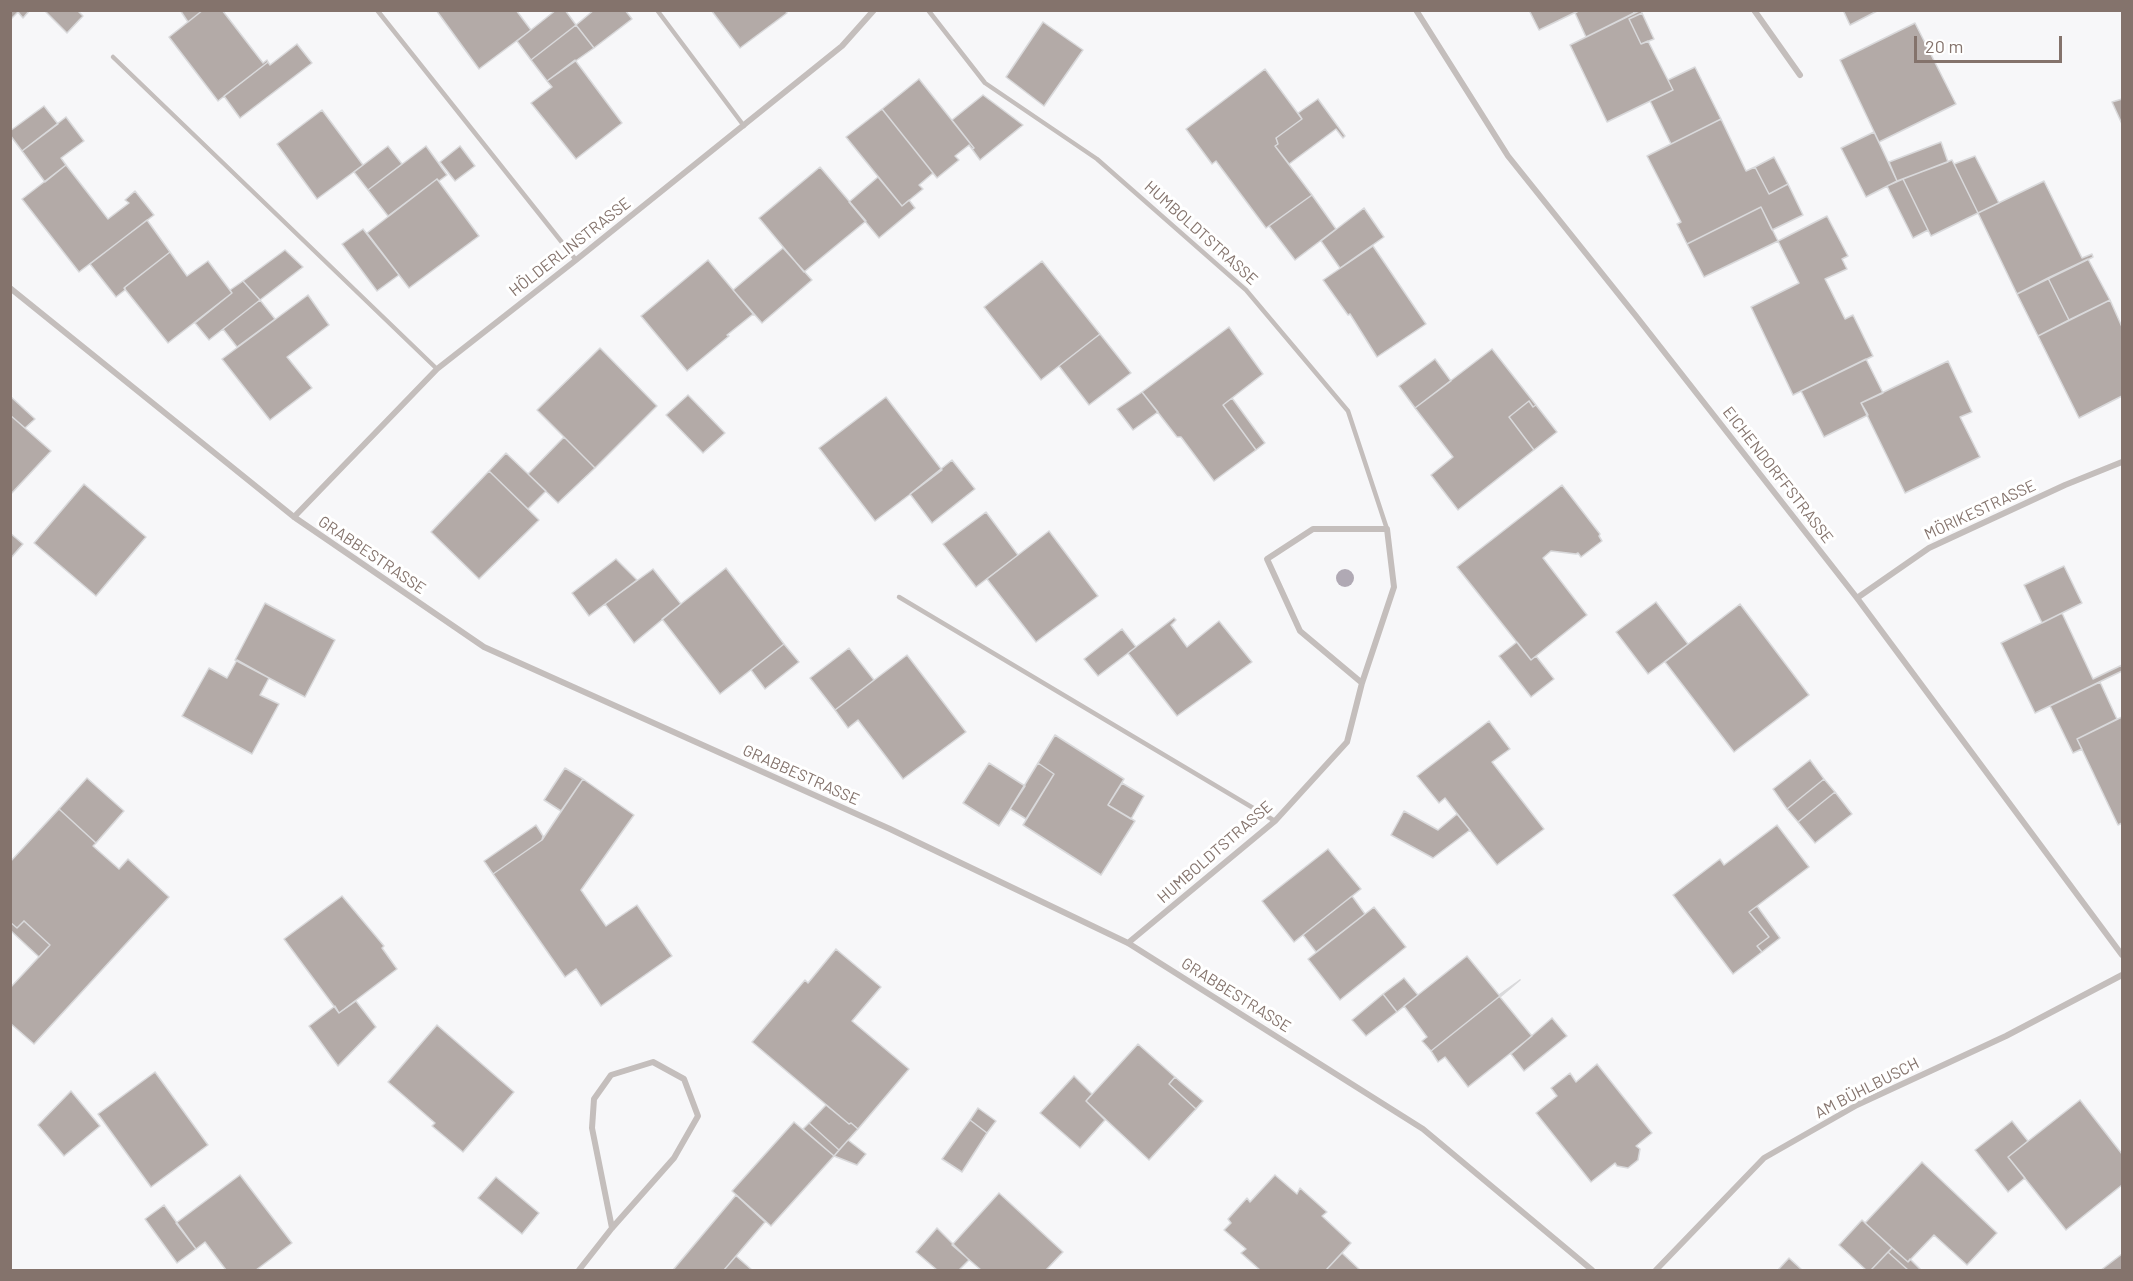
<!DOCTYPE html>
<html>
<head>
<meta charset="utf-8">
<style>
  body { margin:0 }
  #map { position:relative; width:2133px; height:1281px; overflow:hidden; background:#f7f7f9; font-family:Barlow,sans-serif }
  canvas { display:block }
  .frame { position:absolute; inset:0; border:12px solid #84736c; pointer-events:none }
  .scale { position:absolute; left:1914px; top:36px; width:148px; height:27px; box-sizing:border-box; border:3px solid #84736c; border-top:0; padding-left:8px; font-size:18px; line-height:21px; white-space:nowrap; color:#84736c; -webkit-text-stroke:4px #fff; paint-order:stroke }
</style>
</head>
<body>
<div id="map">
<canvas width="2133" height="1281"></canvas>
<div class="frame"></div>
<div class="scale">20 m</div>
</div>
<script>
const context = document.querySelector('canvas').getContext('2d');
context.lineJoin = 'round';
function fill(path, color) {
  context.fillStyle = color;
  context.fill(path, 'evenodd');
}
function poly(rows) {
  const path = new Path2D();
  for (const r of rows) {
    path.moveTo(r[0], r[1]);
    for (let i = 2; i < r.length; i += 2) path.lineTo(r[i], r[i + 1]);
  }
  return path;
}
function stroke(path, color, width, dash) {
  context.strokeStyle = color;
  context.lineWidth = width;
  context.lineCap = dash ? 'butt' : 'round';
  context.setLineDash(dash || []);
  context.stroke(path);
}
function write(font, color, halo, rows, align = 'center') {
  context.font = font + ' Barlow,sans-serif';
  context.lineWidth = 6;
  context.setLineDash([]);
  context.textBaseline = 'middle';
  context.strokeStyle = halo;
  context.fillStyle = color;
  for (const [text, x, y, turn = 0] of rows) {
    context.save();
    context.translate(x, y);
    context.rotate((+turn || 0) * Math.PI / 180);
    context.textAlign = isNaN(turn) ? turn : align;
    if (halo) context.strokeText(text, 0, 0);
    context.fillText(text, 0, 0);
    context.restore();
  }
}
const building = poly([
  [10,10,30,10,23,18,18,12,10,20,10,10],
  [44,10,77,10,83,16,67,33,44,10],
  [180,10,203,10,188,22,180,10],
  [203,10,222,10,263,63,267,60,268,62,218,101,169,37,203,10],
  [436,10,516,10,531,30,479,69,436,10],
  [556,10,565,10,576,25,531,60,517,41,556,10],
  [594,10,625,10,632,19,594,48,576,25,594,10],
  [711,10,785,10,787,13,740,48,711,10],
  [1529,10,1580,10,1539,30,1529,10],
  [1580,10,1633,10,1634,13,1586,37,1575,13,1580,10],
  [1641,10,1642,13,1629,19,1641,44,1648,41,1673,90,1607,122,1570,45,1641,10],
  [1843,10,1879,10,1850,25,1843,10],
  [1642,13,1654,39,1641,44,1629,19,1642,13],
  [1043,22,1083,50,1044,106,1006,77,1043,22],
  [1915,23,1956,104,1879,142,1840,60,1915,23],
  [576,25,594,48,547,81,531,60,576,25],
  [297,44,312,63,240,118,224,96,268,62,270,65,297,44],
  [575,60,622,123,576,159,531,103,552,87,547,81,575,60],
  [1695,67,1721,119,1671,144,1650,101,1673,90,1668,80,1695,67],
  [1265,69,1302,119,1276,138,1278,144,1275,146,1312,195,1266,228,1216,161,1212,164,1186,129,1265,69],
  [919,79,974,148,972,149,969,145,955,156,959,160,937,178,882,109,919,79],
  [983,95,1023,125,980,160,972,149,974,148,952,120,983,95],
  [1318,99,1345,136,1343,138,1336,129,1289,164,1275,146,1278,144,1276,138,1302,119,1298,113,1318,99],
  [2122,99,2122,124,2112,102,2122,99],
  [44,106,58,124,22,151,10,135,10,131,44,106],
  [882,109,933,173,919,185,923,189,902,206,846,137,882,109],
  [322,110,363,165,317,199,277,144,322,110],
  [66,117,84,141,61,158,66,165,45,182,22,151,66,117],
  [1721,119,1746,171,1755,167,1769,194,1788,184,1803,215,1772,230,1761,207,1687,244,1677,224,1681,222,1647,156,1721,119],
  [1874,132,1897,181,1866,197,1841,148,1874,132],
  [1941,142,1948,162,1897,181,1889,162,1941,142],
  [388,146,402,164,368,190,354,172,388,146],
  [426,146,447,175,439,181,437,179,388,216,368,190,426,146],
  [460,146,475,166,455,181,440,162,460,146],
  [1975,156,1999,203,1978,213,1954,164,1975,156],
  [1774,157,1788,184,1769,194,1755,167,1774,157],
  [1952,160,1978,213,1931,236,1903,179,1952,160],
  [66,165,108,219,129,203,125,200,135,191,154,215,79,272,22,199,66,165],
  [820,167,866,221,804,272,759,218,820,167],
  [878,177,902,206,909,200,915,208,879,238,849,202,878,177],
  [437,179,479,236,409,288,367,233,437,179],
  [1903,179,1928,230,1913,238,1887,186,1903,179],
  [2044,181,2082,258,2092,254,2093,257,2017,294,1978,213,2044,181],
  [1312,195,1336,229,1295,260,1269,226,1312,195],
  [1761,207,1778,241,1704,277,1687,244,1761,207],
  [1364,208,1384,237,1340,268,1321,241,1364,208],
  [1827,216,1848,256,1842,259,1847,269,1825,279,1845,319,1853,315,1873,356,1793,395,1751,307,1799,283,1778,241,1827,216],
  [147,220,170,252,125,287,125,290,116,297,90,264,147,220],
  [363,229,399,275,377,291,342,244,363,229],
  [1373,246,1426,324,1377,357,1350,314,1348,315,1323,280,1373,246],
  [783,248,812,280,762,323,733,290,783,248],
  [285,250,303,267,260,300,243,281,285,250],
  [170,252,187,276,208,261,232,293,168,343,124,288,170,252],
  [2088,259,2110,300,2069,320,2048,278,2088,259],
  [708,260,754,315,752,315,727,335,729,336,687,371,641,316,708,260],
  [1042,261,1100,334,1041,380,984,307,1042,261],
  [2048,278,2069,320,2038,336,2017,294,2048,278],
  [243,281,260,300,209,340,195,323,232,293,230,290,243,281],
  [308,295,329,325,287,357,312,388,270,420,222,359,308,295],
  [260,300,275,319,237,347,223,329,260,300],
  [2110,300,2122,327,2122,396,2079,418,2038,336,2110,300],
  [1229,327,1263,374,1223,405,1256,450,1214,481,1181,437,1177,437,1142,392,1229,327],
  [1100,334,1131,373,1089,405,1059,366,1100,334],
  [600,348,657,406,595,468,537,410,600,348],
  [1492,349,1536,405,1533,407,1529,401,1509,417,1534,450,1458,510,1431,475,1453,457,1415,408,1492,349],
  [1435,359,1451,381,1415,408,1399,386,1435,359],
  [1866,359,1883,393,1861,403,1868,415,1824,437,1801,391,1866,359],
  [1948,361,1972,412,1960,417,1980,457,1905,493,1861,403,1948,361],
  [1142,392,1158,412,1133,430,1117,409,1142,392],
  [688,395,725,433,703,453,666,415,688,395],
  [10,396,35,419,25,428,10,415,10,396],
  [886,397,942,470,875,521,819,448,886,397],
  [1232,398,1265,443,1256,450,1223,405,1232,398],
  [1529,401,1533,407,1536,405,1557,432,1534,450,1509,417,1529,401],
  [10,415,51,451,10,495,10,415],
  [564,437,595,468,558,503,528,474,564,437],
  [506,453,546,491,528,509,489,471,506,453],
  [952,460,975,489,932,523,910,494,952,460],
  [489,471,539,520,479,579,431,532,489,471],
  [84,484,146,537,96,596,34,543,84,484],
  [1562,485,1600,534,1599,536,1602,541,1581,557,1578,553,1576,554,1551,551,1543,558,1587,615,1531,660,1457,567,1562,485],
  [986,512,1018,555,976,587,943,544,986,512],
  [1049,531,1098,596,1036,642,987,579,1049,531],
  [10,533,23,544,10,559,10,533],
  [616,559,637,580,589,616,572,593,616,559],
  [2064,566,2082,603,2042,623,2024,585,2064,566],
  [726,568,784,644,720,694,662,619,726,568],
  [653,569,681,604,634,643,605,604,653,569],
  [1656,602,1688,644,1648,674,1616,632,1656,602],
  [265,603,335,640,305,697,235,660,265,603],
  [1740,604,1809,695,1734,752,1665,662,1740,604],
  [2062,613,2093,679,2122,665,2122,671,2035,713,2001,643,2062,613],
  [1174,618,1176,620,1171,625,1187,647,1219,621,1252,662,1177,716,1128,653,1174,618],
  [1122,629,1136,647,1098,676,1084,659,1122,629],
  [1517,642,1531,660,1536,656,1554,679,1531,697,1499,656,1517,642],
  [784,644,799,662,765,689,751,670,784,644],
  [849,648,874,680,835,710,810,678,849,648],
  [907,655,966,732,903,779,858,720,848,728,835,710,907,655],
  [237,660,269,678,260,695,279,704,252,754,182,716,209,668,227,678,237,660],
  [2100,682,2117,719,2077,739,2082,749,2073,753,2050,706,2100,682],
  [2122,717,2122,823,2118,825,2077,739,2122,717],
  [1489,721,1510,749,1492,762,1544,829,1497,865,1445,798,1439,803,1417,776,1489,721],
  [1055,735,1124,779,1108,805,1135,821,1101,875,1023,825,1054,774,1038,763,1055,735],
  [1810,760,1824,779,1787,809,1773,789,1810,760],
  [989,763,1025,786,999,826,963,803,989,763],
  [1038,763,1054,774,1026,819,1010,809,1038,763],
  [565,768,583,779,561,811,544,800,565,768],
  [87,778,124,811,96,843,59,809,87,778],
  [583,779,634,815,581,890,606,926,637,905,672,956,601,1006,576,969,565,977,493,874,542,840,583,779],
  [1824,779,1835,792,1798,822,1787,809,1824,779],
  [1122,783,1144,796,1131,819,1108,805,1122,783],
  [1835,792,1852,814,1815,843,1798,822,1835,792],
  [59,809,96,843,93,846,119,869,128,859,169,897,34,1044,10,1023,10,988,50,945,24,921,17,928,10,922,10,862,59,809],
  [1404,811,1438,830,1457,814,1470,830,1433,858,1391,835,1404,811],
  [536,825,543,836,542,840,493,874,484,861,536,825],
  [1777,825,1809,867,1749,912,1769,937,1757,946,1762,952,1733,974,1673,895,1720,859,1724,865,1777,825],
  [1328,849,1361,889,1294,942,1262,901,1328,849],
  [342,896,384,946,382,948,397,969,339,1013,284,939,342,896],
  [1352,896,1365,914,1316,952,1303,935,1352,896],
  [1757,906,1780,938,1762,952,1757,946,1769,937,1749,912,1757,906],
  [1374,907,1406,947,1340,1000,1308,959,1374,907],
  [24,921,50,945,39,957,10,930,10,922,17,928,24,921],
  [836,949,881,987,852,1021,909,1069,858,1129,851,1123,849,1124,752,1042,805,980,808,983,836,949],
  [1467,956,1499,995,1520,980,1431,1051,1422,1041,1427,1037,1404,1006,1467,956],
  [1404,978,1418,995,1397,1012,1383,994,1404,978],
  [1520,980,1500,997,1532,1036,1468,1087,1445,1057,1438,1062,1431,1051,1520,980],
  [1383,994,1397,1012,1366,1036,1352,1020,1383,994],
  [356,1001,376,1027,338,1066,309,1026,335,1006,339,1013,356,1001],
  [1552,1018,1567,1036,1524,1071,1511,1054,1552,1018],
  [437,1025,514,1092,463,1152,432,1126,435,1123,388,1082,437,1025],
  [1138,1044,1175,1077,1169,1084,1196,1109,1149,1160,1086,1101,1138,1044],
  [1597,1064,1652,1133,1636,1146,1640,1149,1638,1160,1628,1168,1617,1166,1615,1163,1591,1182,1536,1113,1557,1096,1551,1088,1570,1073,1576,1082,1597,1064],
  [155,1072,208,1145,151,1187,98,1114,155,1072],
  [1074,1076,1092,1094,1086,1101,1105,1120,1080,1148,1040,1113,1074,1076],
  [1175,1077,1203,1101,1196,1109,1169,1084,1175,1077],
  [71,1091,100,1126,64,1156,38,1125,71,1091],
  [2080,1100,2122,1154,2122,1185,2066,1230,2008,1157,2080,1100],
  [826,1105,849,1124,851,1123,858,1129,839,1150,809,1123,826,1105],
  [978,1108,996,1121,987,1133,970,1120,978,1108],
  [970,1120,987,1133,962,1172,942,1159,970,1120],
  [2012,1121,2028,1141,2008,1157,2025,1178,2008,1192,1975,1150,2012,1121],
  [794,1122,834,1156,771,1226,732,1191,794,1122],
  [809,1123,839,1150,834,1156,803,1129,809,1123],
  [848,1140,866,1154,857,1165,834,1156,848,1140],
  [1922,1162,1997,1233,1967,1265,1934,1235,1908,1262,1865,1223,1922,1162],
  [240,1175,292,1243,256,1270,226,1270,205,1242,196,1249,176,1223,240,1175],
  [1275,1175,1297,1194,1300,1188,1327,1212,1322,1216,1351,1243,1326,1270,1260,1270,1241,1253,1246,1249,1224,1230,1231,1223,1228,1219,1247,1198,1250,1202,1275,1175],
  [496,1177,539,1213,522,1234,478,1198,496,1177],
  [999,1193,1063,1252,1046,1270,981,1270,952,1245,999,1193],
  [736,1195,765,1222,724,1270,673,1270,736,1195],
  [164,1205,196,1249,177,1263,145,1219,164,1205],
  [1862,1220,1892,1248,1871,1270,1866,1270,1839,1245,1862,1220],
  [937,1228,969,1260,959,1270,937,1270,916,1252,937,1228],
  [1892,1248,1908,1262,1910,1259,1921,1270,1908,1270,1888,1252,1892,1248],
  [1888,1252,1908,1270,1871,1270,1888,1252],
  [1342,1253,1360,1270,1326,1270,1342,1253],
  [2122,1254,2122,1270,2101,1270,2122,1254],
  [736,1256,752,1270,724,1270,736,1256],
  [1789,1258,1802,1270,1778,1270,1789,1258]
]);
fill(building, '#b3aaa7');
stroke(building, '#d9d9db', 1.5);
stroke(poly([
  [377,10,576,260],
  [657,10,744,126],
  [928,10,985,83,1097,159,1246,290,1348,411,1387,529],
  [113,57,437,369],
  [899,597,1275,821]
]), '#c4bebc', 4.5);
stroke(poly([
  [1416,10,1508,156,1636,316,1857,598,2122,955],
  [1754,10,1800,75],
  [10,288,294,517,484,647,890,829,1128,943,1423,1129,1592,1270],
  [294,517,437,369,576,260,842,46,874,10],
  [1857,598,1929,548,2065,485,2122,462],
  [1128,943,1275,821,1347,742,1362,683,1394,587,1387,529,1313,529,1267,559,1300,631,1362,683],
  [579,1270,612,1228,674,1158,698,1116,684,1079,653,1062,611,1075,594,1099,592,1128,612,1228],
  [1656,1270,1764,1158,1857,1105,2006,1036,2122,975]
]), '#c4bebc', 6);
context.fillStyle = '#b0a9b4';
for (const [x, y] of [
  [1345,578]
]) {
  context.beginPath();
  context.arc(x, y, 9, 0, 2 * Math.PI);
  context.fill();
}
write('16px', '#84736c', '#fff', [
  ["HUMBOLDTSTRASSE",1201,233,42],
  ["HÖLDERLINSTRASSE",570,247,-38],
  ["EICHENDORFFSTRASSE",1778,475,52],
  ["MÖRIKESTRASSE",1980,510,-25],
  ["GRABBESTRASSE",372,555,34],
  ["GRABBESTRASSE",801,775,24],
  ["HUMBOLDTSTRASSE",1215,852,-41],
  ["GRABBESTRASSE",1236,995,32],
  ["AM BÜHLBUSCH",1867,1088,-27]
]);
</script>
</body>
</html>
